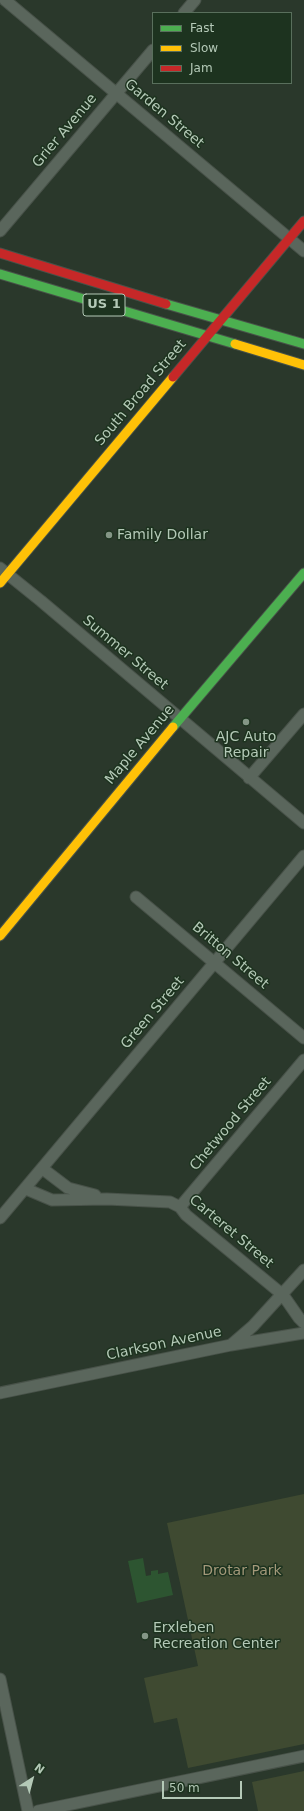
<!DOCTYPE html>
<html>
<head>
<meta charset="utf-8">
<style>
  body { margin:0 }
  #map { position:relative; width:304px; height:1811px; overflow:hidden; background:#2a382b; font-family:"DejaVu Sans",sans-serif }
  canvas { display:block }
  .legend { position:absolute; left:152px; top:12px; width:140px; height:72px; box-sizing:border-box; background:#1d331f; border:1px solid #596f5c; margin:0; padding:5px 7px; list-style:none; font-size:12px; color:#b4c9b7 }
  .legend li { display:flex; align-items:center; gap:8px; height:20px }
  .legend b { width:20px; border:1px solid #596f5c }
  .north { position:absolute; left:12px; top:1759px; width:40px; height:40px; -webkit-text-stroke:3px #1d331f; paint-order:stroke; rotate:36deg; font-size:11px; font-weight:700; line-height:16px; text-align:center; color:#b4c9b7 }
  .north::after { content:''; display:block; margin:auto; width:14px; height:18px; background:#b4c9b7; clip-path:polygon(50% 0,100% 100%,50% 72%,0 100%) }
  .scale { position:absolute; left:162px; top:1781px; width:80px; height:18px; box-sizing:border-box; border:2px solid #b4c9b7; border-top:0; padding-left:5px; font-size:12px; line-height:14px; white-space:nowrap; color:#b4c9b7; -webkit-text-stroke:3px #1d331f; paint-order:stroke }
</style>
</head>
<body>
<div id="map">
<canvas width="304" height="1811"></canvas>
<ul class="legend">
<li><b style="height:5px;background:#4caf50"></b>Fast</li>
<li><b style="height:5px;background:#ffc107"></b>Slow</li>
<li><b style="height:5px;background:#c62828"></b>Jam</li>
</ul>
<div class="north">N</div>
<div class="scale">50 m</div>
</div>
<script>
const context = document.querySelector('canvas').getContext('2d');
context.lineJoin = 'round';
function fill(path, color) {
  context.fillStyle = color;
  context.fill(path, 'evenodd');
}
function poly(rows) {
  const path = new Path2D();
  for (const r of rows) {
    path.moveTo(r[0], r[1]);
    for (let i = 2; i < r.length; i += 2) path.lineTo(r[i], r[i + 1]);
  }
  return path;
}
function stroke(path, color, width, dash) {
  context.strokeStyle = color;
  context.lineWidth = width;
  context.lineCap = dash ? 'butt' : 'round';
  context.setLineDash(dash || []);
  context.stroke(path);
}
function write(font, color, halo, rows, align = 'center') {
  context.font = font + ' "DejaVu Sans",sans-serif';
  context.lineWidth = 3;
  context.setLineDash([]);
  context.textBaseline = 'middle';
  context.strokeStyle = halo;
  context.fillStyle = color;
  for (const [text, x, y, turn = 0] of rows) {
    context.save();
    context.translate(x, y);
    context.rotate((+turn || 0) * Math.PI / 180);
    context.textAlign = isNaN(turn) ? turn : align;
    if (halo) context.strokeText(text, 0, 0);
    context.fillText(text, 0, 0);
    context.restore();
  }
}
fill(poly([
  [304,1494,304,1744,188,1768,177,1718,154,1723,144,1678,198,1666,167,1523],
  [304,1771,304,1811,258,1811,252,1782]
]), '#3f4a31');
fill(poly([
  [143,1558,146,1576,151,1575,151,1571,158,1570,158,1574,168,1572,173,1595,137,1603,128,1561]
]), '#2d5531');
const street = poly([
  [5,0,304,251],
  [184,13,195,0],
  [0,231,153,50],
  [0,568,41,601,304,823],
  [249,778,304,714],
  [136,897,304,1038],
  [43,1169,68,1188,95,1195],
  [26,1189,52,1200,107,1199,170,1202,180,1207,186,1215,283,1295,299,1318,304,1323],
  [180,1207,304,1060],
  [0,1218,304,856],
  [231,1345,253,1326,304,1270],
  [0,1393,231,1345,304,1333],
  [0,1679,28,1811],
  [38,1811,304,1756]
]);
const fast = poly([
  [0,274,235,344],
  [166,304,304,344],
  [173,727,304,573]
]);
const slow = poly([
  [235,344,304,365],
  [0,583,173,377],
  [0,936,173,727]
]);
const jam = poly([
  [0,253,166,304],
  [173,377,304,221]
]);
stroke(street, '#485249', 13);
stroke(fast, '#485249', 11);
stroke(slow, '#485249', 11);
stroke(jam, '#485249', 11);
stroke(street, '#5a665c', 11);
stroke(fast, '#4caf50', 9);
stroke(slow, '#ffc107', 9);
stroke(jam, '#c62828', 9);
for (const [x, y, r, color] of [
  [109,535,4,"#849686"],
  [246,722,4,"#849686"],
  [145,1636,4,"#849686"]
]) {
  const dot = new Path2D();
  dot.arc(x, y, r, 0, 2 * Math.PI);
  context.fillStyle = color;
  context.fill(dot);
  stroke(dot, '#1d331f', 1.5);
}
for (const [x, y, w] of [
  [104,305,42]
]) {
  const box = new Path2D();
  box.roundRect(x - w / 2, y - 11, w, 22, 3);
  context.fillStyle = '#1d331f';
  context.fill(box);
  stroke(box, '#b4c9b7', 1);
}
write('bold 13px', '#b4c9b7', null, [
  ["US 1",104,305]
]);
write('14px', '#b4c9b7', '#1d331f', [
  ["Garden Street",164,114,40],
  ["Grier Avenue",65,131,-50],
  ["South Broad Street",141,393,-50],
  ["Summer Street",125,653,40],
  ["Maple Avenue",140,745,-50],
  ["Britton Street",230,956,40],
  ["Green Street",153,1013,-50],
  ["Chetwood Street",231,1124,-50],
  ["Carteret Street",231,1232,40],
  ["Clarkson Avenue",164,1344,-12]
]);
write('14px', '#b4c9b7', '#1d331f', [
  ["Family Dollar",117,535],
  ["AJC Auto",246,737,"center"],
  ["Repair",246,753,"center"],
  ["Erxleben",153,1628],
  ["Recreation Center",153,1644]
], 'left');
write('14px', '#a4997a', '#1d331f', [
  ["Drotar Park",242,1571]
]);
</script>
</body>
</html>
